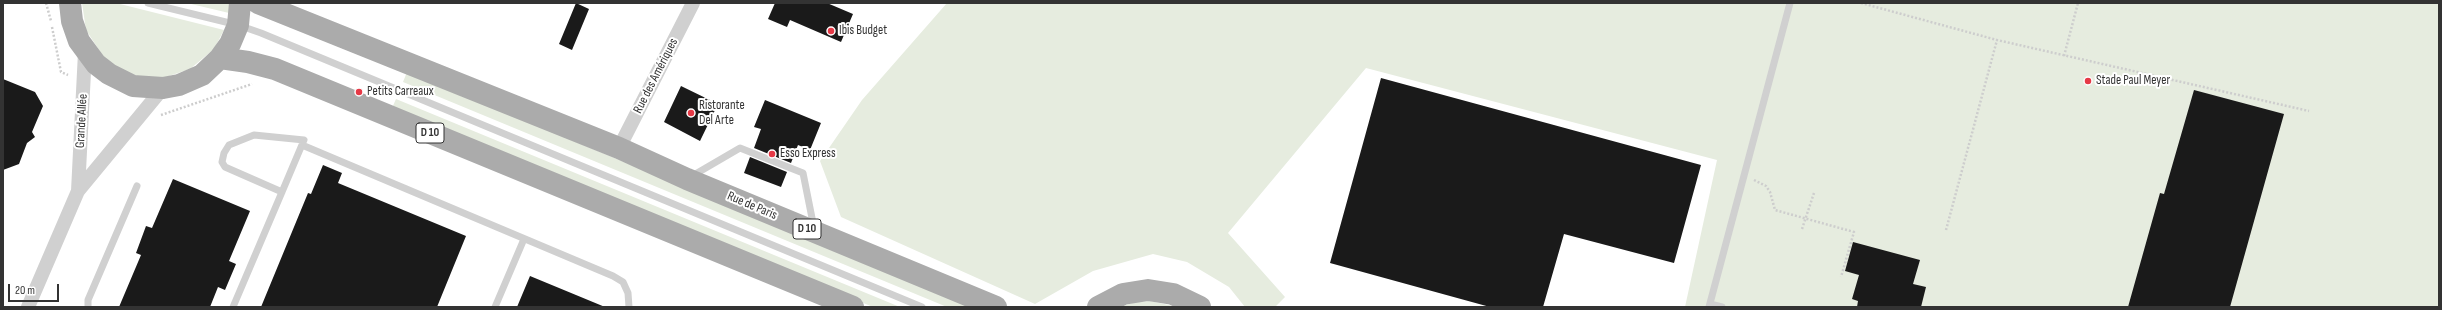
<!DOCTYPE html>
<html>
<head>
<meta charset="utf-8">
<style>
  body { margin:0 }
  #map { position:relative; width:2442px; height:310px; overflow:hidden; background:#fff; font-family:"Sofia Sans Condensed",sans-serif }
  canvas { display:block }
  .frame { position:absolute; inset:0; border:4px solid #333; pointer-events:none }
  .scale { position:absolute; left:8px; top:284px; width:51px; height:18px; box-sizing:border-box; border:2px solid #333; border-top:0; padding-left:5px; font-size:12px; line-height:14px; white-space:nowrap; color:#333; -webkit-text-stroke:3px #fff; paint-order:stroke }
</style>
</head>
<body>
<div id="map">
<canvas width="2442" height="310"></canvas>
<div class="frame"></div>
<div class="scale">20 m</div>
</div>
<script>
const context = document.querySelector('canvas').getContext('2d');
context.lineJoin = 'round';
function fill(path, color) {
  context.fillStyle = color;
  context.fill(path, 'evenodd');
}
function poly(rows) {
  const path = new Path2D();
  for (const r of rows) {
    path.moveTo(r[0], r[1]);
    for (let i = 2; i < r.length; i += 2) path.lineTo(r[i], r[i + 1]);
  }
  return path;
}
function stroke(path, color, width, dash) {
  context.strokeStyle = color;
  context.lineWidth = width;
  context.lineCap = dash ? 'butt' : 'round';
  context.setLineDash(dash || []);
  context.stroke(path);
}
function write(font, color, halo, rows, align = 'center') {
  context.font = font + ' "Sofia Sans Condensed",sans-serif';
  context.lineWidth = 4;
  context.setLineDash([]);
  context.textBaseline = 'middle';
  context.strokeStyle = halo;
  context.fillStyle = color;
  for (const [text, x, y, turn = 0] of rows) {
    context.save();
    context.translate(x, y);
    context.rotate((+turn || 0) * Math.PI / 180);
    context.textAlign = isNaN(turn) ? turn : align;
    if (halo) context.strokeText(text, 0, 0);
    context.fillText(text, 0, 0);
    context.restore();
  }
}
fill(poly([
  [82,3,116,3,224,30,214,49,190,69,163,78,137,76,121,69,105,59,86,30],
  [187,3,229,3,229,13],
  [947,3,2439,3,2439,307,1685,307,1717,160,1366,68,1228,233,1285,297,1275,307,1245,307,1229,287,1187,262,1153,254,1093,271,1035,304,841,217,820,161,862,100],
  [407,72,974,307,947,307,403,82],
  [396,99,900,307,873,307,392,108],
  [1150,301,1178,307,1119,307,1136,302]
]), '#e6ecdf');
fill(poly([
  [576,3,589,9,572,50,559,44],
  [775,3,827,3,853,14,841,42,790,20,787,27,768,19],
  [1381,78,1701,165,1674,263,1564,234,1543,307,1490,307,1330,263],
  [3,79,35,92,43,106,32,132,35,137,27,143,19,164,3,170],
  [681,86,718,104,700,141,664,122],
  [2194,90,2284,114,2230,307,2128,307,2160,193,2164,194],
  [765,100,821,123,810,150,798,145,791,163,754,148,761,129,754,127],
  [750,157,787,172,781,187,744,173],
  [323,165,342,173,338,183,466,236,437,307,261,307,308,193,311,194],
  [173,179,250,211,229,261,236,264,225,290,218,287,210,307,119,307,141,255,136,253,146,226,152,228],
  [1853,242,1920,260,1913,284,1926,287,1921,307,1857,307,1858,301,1852,299,1859,275,1845,271],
  [530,276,605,307,517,307]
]), '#1a1a1a');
stroke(poly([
  [46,3,51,21],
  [1861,3,1997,40,2309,111],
  [52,27,61,72,68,75],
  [2064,56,2078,3],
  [161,115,252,84],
  [1754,180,1766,186,1770,192,1775,210,1854,232,1841,277],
  [1802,229,1814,193],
  [1946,230,1997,40]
]), '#cdcdcd', 2.5, [2, 2]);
stroke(poly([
  [148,3,238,25,261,33,922,307],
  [302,145,613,276,623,282,628,293,629,307],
  [692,176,740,148,803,173,814,228],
  [1710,304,1722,307],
  [88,307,88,300,137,186],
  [233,307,282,192,304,140,254,135,229,145,224,153,222,162,225,167,282,192],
  [495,307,524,239],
  [1709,307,1790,3]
]), '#d0d0d0', 7);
stroke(poly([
  [619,148,693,3],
  [78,191,85,52],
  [28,307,78,191,163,88]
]), '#d0d0d0', 14);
stroke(poly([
  [70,3,72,21,79,41,96,64,109,74,133,86,163,88,179,85,202,75,220,58,230,44,238,25,240,3],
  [258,3,619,148,687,179,996,307],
  [220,58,248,62,275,69,853,307],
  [1098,307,1123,294,1148,290,1173,294,1200,307]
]), '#ababab', 22);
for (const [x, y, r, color] of [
  [831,31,4,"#e63946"],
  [2088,81,4,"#e63946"],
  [359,92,4,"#e63946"],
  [691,113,4,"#e63946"],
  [772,154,4,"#e63946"]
]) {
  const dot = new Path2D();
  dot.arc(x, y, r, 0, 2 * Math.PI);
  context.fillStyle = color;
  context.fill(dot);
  stroke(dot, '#fff', 1.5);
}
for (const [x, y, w] of [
  [430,133,28],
  [807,229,28]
]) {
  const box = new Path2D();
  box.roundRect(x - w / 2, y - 10, w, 20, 3);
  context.fillStyle = '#fff';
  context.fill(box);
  stroke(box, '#333', 1);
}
write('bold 12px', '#333', null, [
  ["D 10",430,133],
  ["D 10",807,229]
]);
write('13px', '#333', '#fff', [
  ["Ibis Budget",839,31],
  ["Stade Paul Meyer",2096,81],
  ["Petits Carreaux",367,92],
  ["Ristorante",699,106],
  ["Del Arte",699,121],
  ["Esso Express",780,154]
], 'left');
write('13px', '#333', '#fff', [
  ["Rue des Amériques",656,76,-63],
  ["Grande Allée",82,121,-87],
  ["Rue de Paris",752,206,23]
]);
</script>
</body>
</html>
